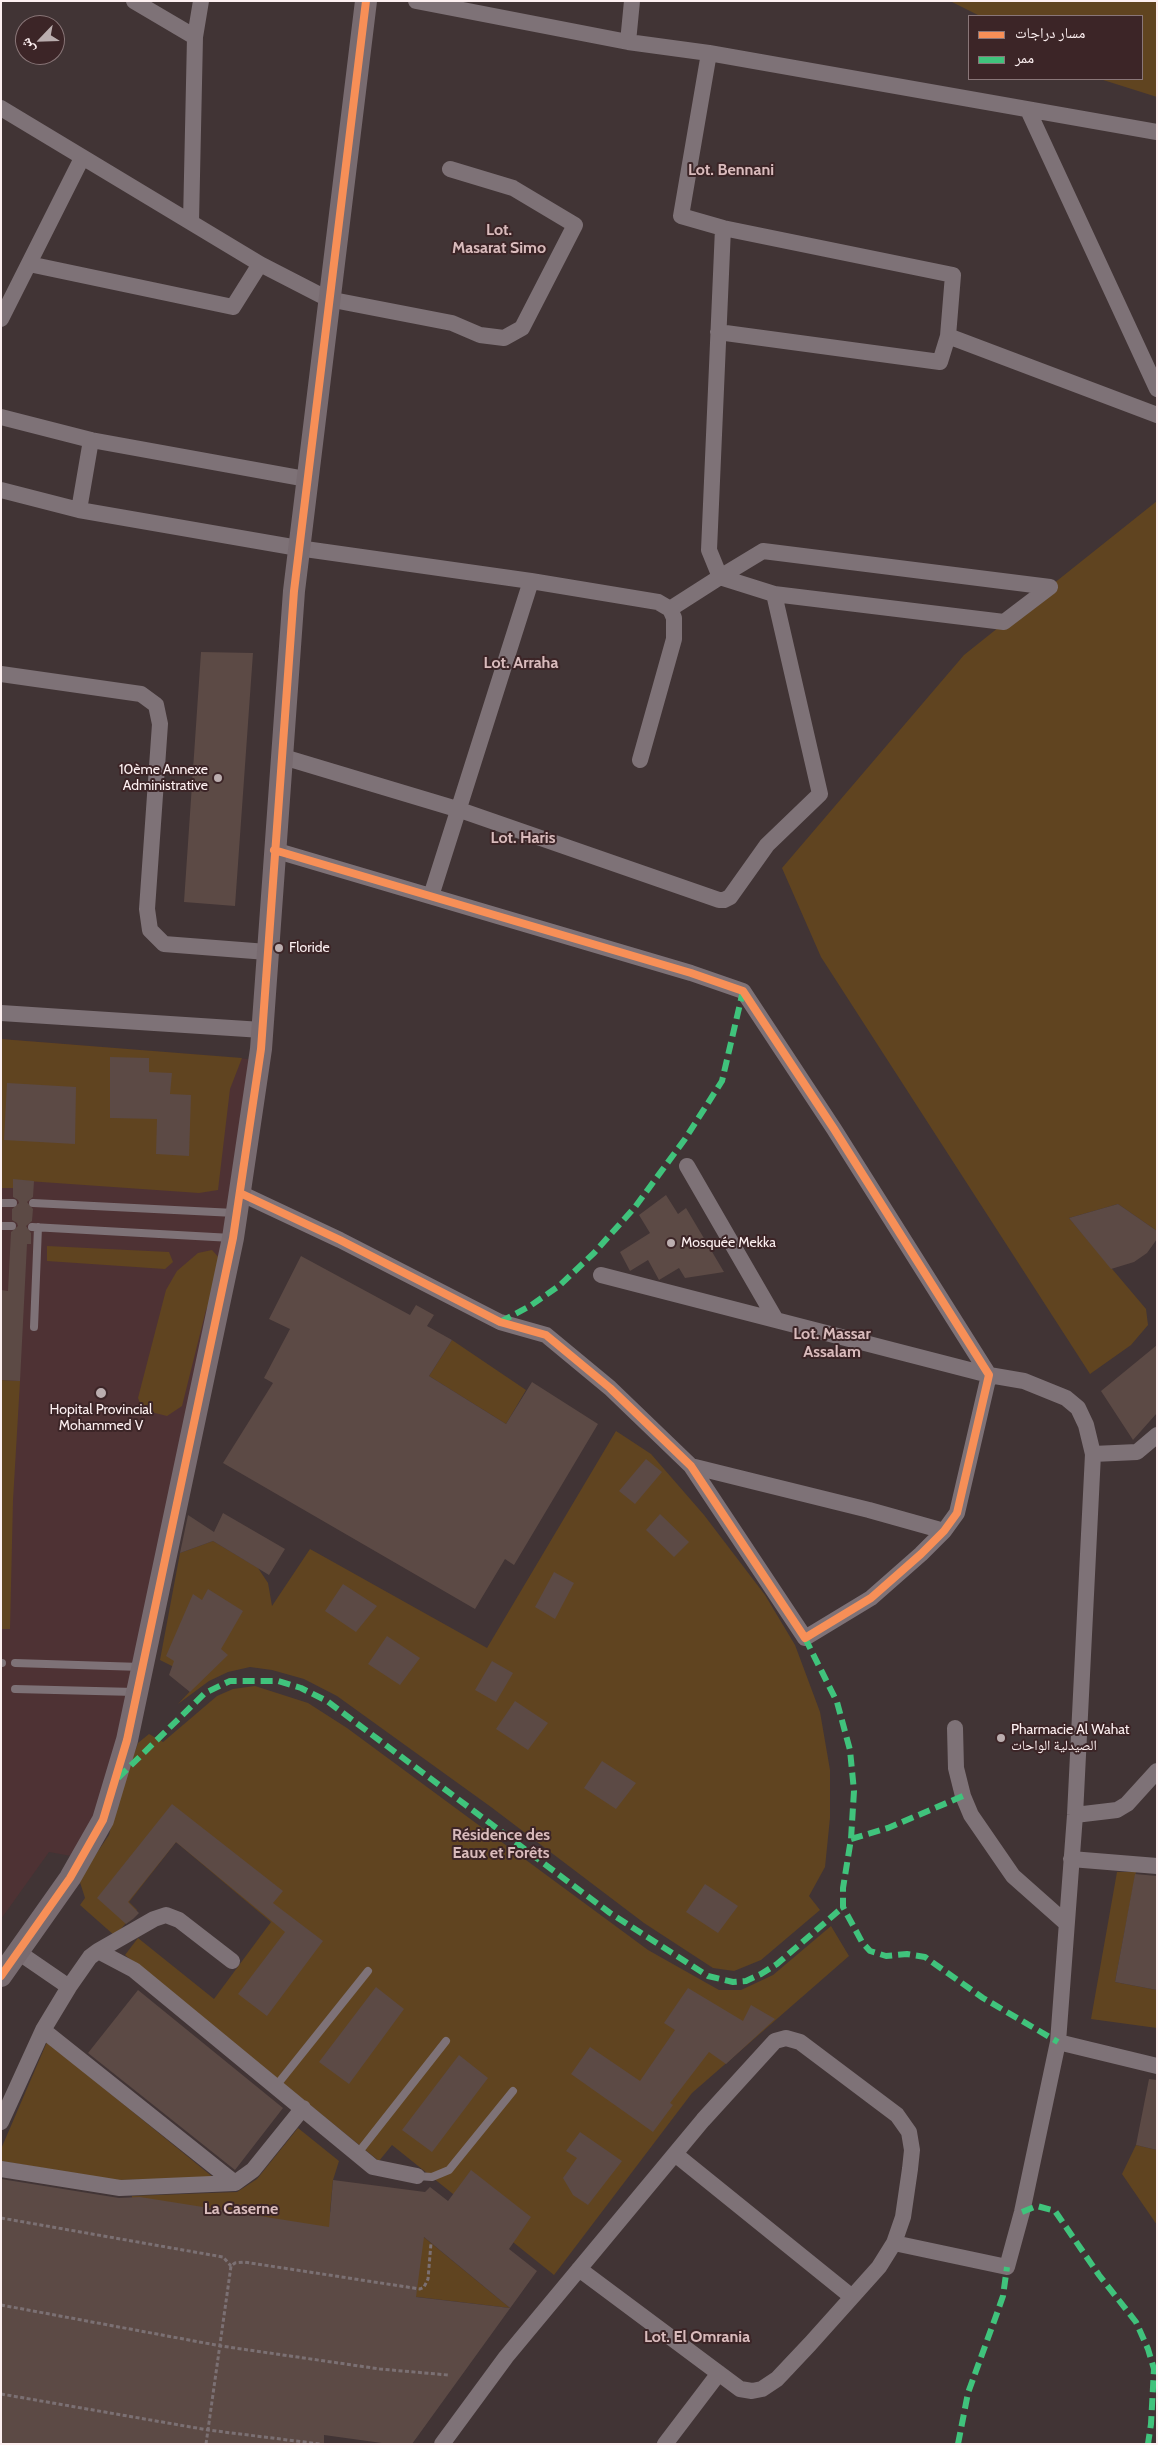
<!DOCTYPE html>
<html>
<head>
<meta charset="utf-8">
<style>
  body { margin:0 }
  #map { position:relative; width:1158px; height:2445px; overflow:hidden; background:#413435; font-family:Cabin,"Noto Naskh Arabic",sans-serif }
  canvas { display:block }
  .frame { position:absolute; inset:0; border:2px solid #fdf0f1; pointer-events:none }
  .legend { position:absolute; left:968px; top:15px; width:175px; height:65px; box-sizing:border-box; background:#3c2527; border:1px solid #897678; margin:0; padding:6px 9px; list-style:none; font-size:15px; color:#fdf0f1 }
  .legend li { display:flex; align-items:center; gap:10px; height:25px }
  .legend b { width:25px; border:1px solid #897678 }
  .north { position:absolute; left:15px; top:15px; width:50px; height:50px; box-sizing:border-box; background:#3c2527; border:1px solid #897678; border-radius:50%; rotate:246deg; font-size:14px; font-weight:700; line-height:20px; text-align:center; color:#fdf0f1 }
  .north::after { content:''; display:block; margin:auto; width:18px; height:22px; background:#bbaeaf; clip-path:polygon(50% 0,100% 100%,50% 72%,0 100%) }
</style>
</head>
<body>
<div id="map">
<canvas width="1158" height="2445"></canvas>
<div class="frame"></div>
<ul class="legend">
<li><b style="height:6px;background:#f78f57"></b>مسار دراجات</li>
<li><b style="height:6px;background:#40c37c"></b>ممر</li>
</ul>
<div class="north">ش</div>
</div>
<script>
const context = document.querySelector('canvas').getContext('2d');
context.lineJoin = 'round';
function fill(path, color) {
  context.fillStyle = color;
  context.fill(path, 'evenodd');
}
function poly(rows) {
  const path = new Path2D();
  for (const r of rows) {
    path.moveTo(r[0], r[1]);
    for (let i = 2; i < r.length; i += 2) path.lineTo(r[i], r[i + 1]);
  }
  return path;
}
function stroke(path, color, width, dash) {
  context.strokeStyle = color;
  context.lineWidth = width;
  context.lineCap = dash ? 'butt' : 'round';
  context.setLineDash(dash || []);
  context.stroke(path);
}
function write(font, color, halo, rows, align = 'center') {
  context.font = font + ' Cabin,"Noto Naskh Arabic",sans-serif';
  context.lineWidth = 4;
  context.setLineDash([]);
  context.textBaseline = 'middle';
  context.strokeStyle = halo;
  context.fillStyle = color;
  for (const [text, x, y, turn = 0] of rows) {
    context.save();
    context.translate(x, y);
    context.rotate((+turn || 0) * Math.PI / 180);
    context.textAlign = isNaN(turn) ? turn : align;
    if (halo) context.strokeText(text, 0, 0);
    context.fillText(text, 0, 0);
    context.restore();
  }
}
fill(poly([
  [1,1039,260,1060,143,1667,82,1858,49,1852,1,1919]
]), '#4e3234');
fill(poly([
  [950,1,1157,1,1157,97,1100,79,1142,79,1142,16,980,16],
  [1157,501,1157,1231,1118,1204,1069,1218,1146,1309,1148,1325,1131,1345,1090,1374,821,957,782,868,964,655],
  [1,1039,242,1058,230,1089,218,1190,199,1193,13,1180,13,1188,1,1188],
  [47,1246,169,1252,173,1262,165,1269,47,1261],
  [212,1250,221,1260,215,1291,206,1310,182,1406,167,1416,151,1412,141,1405,138,1398,166,1290,177,1271,198,1253],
  [452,1340,526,1390,506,1424,429,1376],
  [1,1380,20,1381,13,1500,10,1629,1,1629],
  [616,1431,651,1454,704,1515,765,1595,795,1645,820,1712,830,1770,830,1818,825,1867,809,1896,820,1910,761,1960,734,1971,713,1968,644,1923,491,1807,337,1696,304,1679,272,1670,250,1667,228,1672,209,1681,178,1704,195,1686,172,1666,160,1660,180,1553,213,1541,258,1568,268,1583,272,1606,310,1549,487,1648],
  [255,1686,308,1703,347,1728,648,1950,719,1990,741,1990,773,1975,831,1926,849,1956,692,2093,554,2275,392,2145,379,2161,125,1955,138,1938,214,1999,271,1922,176,1842,129,1902,137,1910,115,1936,80,1905,85,1898,79,1879,109,1835,119,1796,138,1743,149,1734,163,1742,217,1696,233,1689],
  [1117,1872,1136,1872,1115,1982,1157,1990,1157,2028,1091,2019],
  [47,2042,214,2178,115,2180,1,2161,1,2149],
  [298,2128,339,2161,333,2180,330,2212,391,2222,403,2220,510,2308,241,2276,130,2232,132,2196,237,2192,257,2179],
  [1136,2145,1157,2150,1157,2225,1122,2174]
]), '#604420');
fill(poly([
  [201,652,253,653,235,906,184,902],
  [110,1057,149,1058,149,1072,172,1073,170,1094,191,1095,189,1156,156,1154,157,1119,110,1118],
  [7,1083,76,1087,75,1144,4,1140],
  [13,1179,34,1181,33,1197,27,1202,33,1209,32,1221,26,1226,31,1233,31,1244,27,1244,20,1381,1,1380,1,1290,8,1291,11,1232,18,1226,17,1223,12,1220,12,1209,19,1203,18,1200,13,1197],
  [666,1195,678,1214,686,1208,724,1272,685,1278,679,1268,659,1280,648,1260,630,1271,620,1252,650,1233,639,1215],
  [1118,1204,1157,1231,1157,1239,1147,1253,1134,1262,1111,1269,1069,1218],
  [301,1256,410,1315,416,1305,434,1315,427,1326,452,1340,429,1376,506,1424,532,1382,598,1424,514,1565,505,1559,475,1609,223,1463,273,1383,264,1378,290,1329,269,1319],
  [1157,1345,1157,1413,1133,1440,1101,1391],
  [646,1459,662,1472,635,1504,619,1491],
  [223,1513,285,1549,269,1575,213,1541,180,1553,188,1515,214,1532],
  [660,1514,689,1542,674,1557,646,1530],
  [554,1572,574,1583,555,1619,535,1607],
  [343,1584,377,1606,356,1632,325,1611],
  [208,1589,243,1611,221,1649,228,1655,190,1692,169,1675,174,1661,166,1656,193,1594,202,1600],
  [387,1636,420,1658,400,1685,368,1664],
  [492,1661,513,1673,496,1702,475,1690],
  [515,1701,548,1723,528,1750,496,1729],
  [602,1761,636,1783,616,1809,584,1788],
  [172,1804,283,1891,273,1903,323,1941,267,2016,238,1994,285,1932,176,1842,128,1902,139,1913,133,1919,126,1924,97,1898],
  [1135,1874,1157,1876,1157,1990,1115,1982],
  [705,1884,738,1906,718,1933,686,1912],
  [376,1987,404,2009,349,2084,319,2062],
  [688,1988,743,2021,751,2005,775,2019,726,2064,709,2052,670,2103,673,2105,653,2132,571,2074,590,2047,640,2081,675,2030,664,2023],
  [138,1990,283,2108,235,2170,88,2053],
  [459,2055,488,2078,432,2152,402,2130],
  [1149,2079,1157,2080,1157,2150,1136,2145],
  [580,2132,622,2161,588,2205,573,2195,563,2178,577,2158,566,2151],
  [471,2170,531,2217,509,2249,537,2271,412,2444,389,2444,324,2435,324,2444,1,2444,1,2179,119,2198,140,2197,329,2227,333,2180,425,2192,430,2187,448,2201],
  [424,2237,510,2308,416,2297]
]), '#5c4a45');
stroke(poly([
  [1,2218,223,2257,231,2266],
  [1,2305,221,2346,380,2369,448,2375],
  [1,2394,208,2430,320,2444],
  [206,2444,231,2266,235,2263,244,2262,420,2289,424,2287,428,2279,431,2243]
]), '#7b7073', 3, [4, 2.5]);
stroke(poly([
  [1,1203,13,1203],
  [33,1203,235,1213],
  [1,1226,12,1226],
  [32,1227,232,1238],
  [34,1327,38,1227],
  [1,1663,2,1663],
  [15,1663,141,1667],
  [15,1689,135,1692],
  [276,2086,368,1971],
  [358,2153,446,2041],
  [417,2176,432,2177,449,2170,513,2091]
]), '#7e7277', 8);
stroke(poly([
  [134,1,195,37],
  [416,1,628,42,709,53,1157,132],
  [628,42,632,1],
  [1,108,260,264,328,299,452,323,480,335,504,338,522,328,575,225,513,188,450,169],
  [1028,110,1157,389],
  [191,222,195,37,201,1],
  [29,264,233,307,260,264],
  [1,319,82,158],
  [718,332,940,362,948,336,953,275,723,228],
  [948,336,1157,415],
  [1,417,91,440,306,479],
  [1,490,79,510,298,548,531,581,658,602,670,609,674,618,674,639,640,760],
  [79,510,91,440],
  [720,577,774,594,1004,622,1050,587],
  [720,577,763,551,1050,587],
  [670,609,720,577,709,550,723,228,681,216,709,53],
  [1,674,141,694,156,705,160,724,147,909,150,930,164,944,267,952],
  [280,756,460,810,719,900,724,900,730,897,767,845,820,794,774,594],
  [431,896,531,581],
  [1,1013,262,1030],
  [687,1166,776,1320],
  [240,1193,340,1240,500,1322,546,1335,610,1388,691,1466,805,1638,871,1598,921,1554,944,1531,957,1513,989,1375,834,1129,743,991,691,973,274,850],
  [601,1275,989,1375,1024,1381,1066,1398,1078,1408,1086,1425,1093,1454,1075,1815,1058,2042,1157,2066],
  [1093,1454,1137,1452,1157,1435],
  [691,1466,869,1510,944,1531],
  [955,1728,956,1768,963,1796,971,1815,1013,1876,1066,1923],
  [1075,1815,1117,1810,1127,1804,1157,1771],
  [1071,1859,1157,1866],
  [98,1951,154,1919,166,1915,179,1920,232,1961],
  [18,1952,69,1987],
  [43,2030,235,2183],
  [1,2122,43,2030,69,1987,90,1957,98,1951,134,1970,373,2167,417,2176],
  [675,2154,852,2297],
  [1,2169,120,2188,235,2183,253,2170,303,2108],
  [894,2243,1007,2267,1022,2212,1058,2042],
  [442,2444,506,2357,703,2120,775,2041,786,2038,800,2042,897,2115,909,2132,912,2150,910,2169,903,2217,894,2243,879,2267,810,2344,777,2379,762,2389,752,2391,740,2389,579,2269],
  [665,2444,719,2373]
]), '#7e7277', 16);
stroke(poly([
  [1,1976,70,1878,103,1820,127,1740,233,1238,261,1049,294,591,366,1]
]), '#786b70', 22);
stroke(poly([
  [500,1322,530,1306,559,1286,594,1253,635,1207,685,1139,722,1081,743,991],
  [805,1638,837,1702,850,1750,854,1791,851,1839,843,1888,843,1907,862,1942,870,1951,886,1956,907,1954,925,1957,983,1998,1058,2042],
  [118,1778,205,1693,230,1681,278,1681,301,1688,327,1701,610,1913,708,1976,733,1982,746,1981,761,1974,777,1964,843,1907],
  [851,1839,888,1828,963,1796],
  [1022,2212,1037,2206,1055,2211,1099,2275,1136,2322,1148,2349,1154,2369,1151,2424,1148,2444],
  [958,2444,968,2393,996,2316,1003,2296,1007,2267]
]), '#40c37c', 6, [12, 6]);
stroke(poly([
  [240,1193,340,1240,500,1322,546,1335,610,1388,691,1466,805,1638,871,1598,921,1554,944,1531,957,1513,989,1375,834,1129,743,991,691,973,274,850],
  [1,1976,70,1878,103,1820,127,1740,233,1238,261,1049,294,591,366,1]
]), '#f78f57', 8);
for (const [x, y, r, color] of [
  [218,778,5,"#bbaeaf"],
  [279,948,5,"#bbaeaf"],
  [671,1243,5,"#bbaeaf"],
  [101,1393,6,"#bbaeaf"],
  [1001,1738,5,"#bbaeaf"]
]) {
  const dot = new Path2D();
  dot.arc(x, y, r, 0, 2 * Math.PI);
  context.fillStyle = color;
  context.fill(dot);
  stroke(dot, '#3c2527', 2);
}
write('14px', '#fdf0f1', '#3c2527', [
  ["10ème Annexe",208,770,"right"],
  ["Administrative",208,786,"right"],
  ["Floride",289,948],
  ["Mosquée Mekka",681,1243],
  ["Hopital Provincial",101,1410,"center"],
  ["Mohammed V",101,1426,"center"],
  ["Pharmacie Al Wahat",1011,1730],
  ["الصيدلية الواحات",1011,1746]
], 'left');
write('bold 16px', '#d9bbbc', '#3c2527', [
  ["Lot. Bennani",731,170],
  ["Lot.",499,230],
  ["Masarat Simo",499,248],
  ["Lot. Arraha",521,663],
  ["Lot. Haris",523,838],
  ["Lot. Massar",832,1334],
  ["Assalam",832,1352],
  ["Résidence des",501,1835],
  ["Eaux et Forêts",501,1853],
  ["La Caserne",241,2209],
  ["Lot. El Omrania",697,2337]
]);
</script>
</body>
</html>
